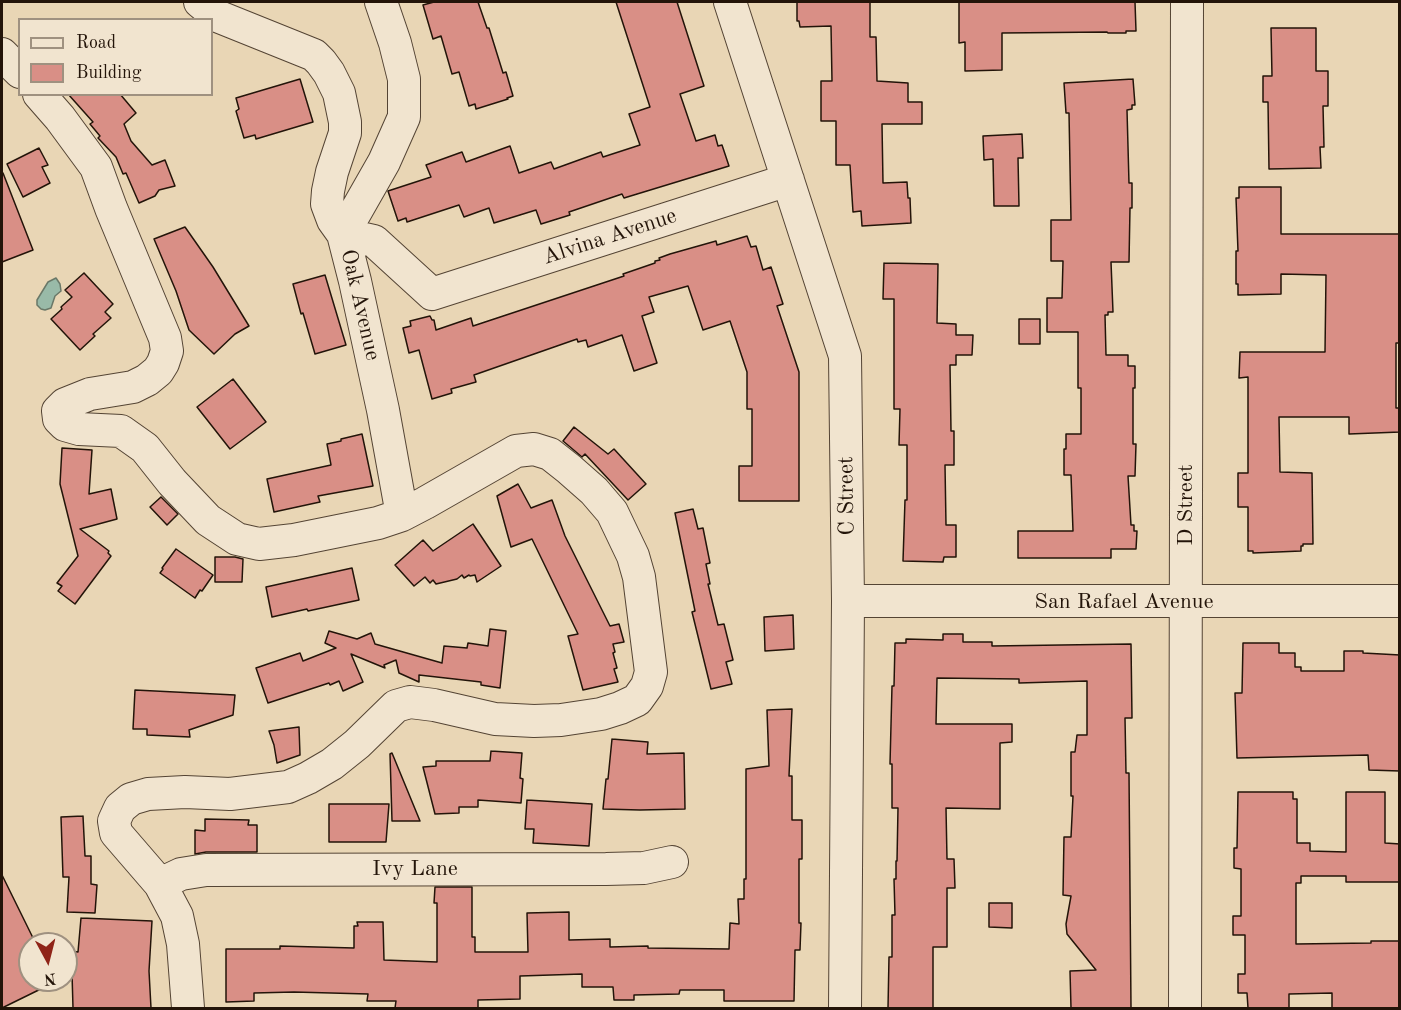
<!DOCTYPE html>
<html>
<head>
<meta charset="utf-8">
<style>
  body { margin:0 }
  #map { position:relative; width:1401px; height:1010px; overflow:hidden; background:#e9d6b5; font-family:"Old Standard TT",serif }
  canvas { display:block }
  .frame { position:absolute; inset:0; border:3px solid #231409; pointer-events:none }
  .legend { position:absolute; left:18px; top:18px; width:195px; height:78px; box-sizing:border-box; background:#f1e4cf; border:2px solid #9f9180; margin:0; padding:8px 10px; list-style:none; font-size:18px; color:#231409 }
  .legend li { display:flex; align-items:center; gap:12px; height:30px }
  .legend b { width:30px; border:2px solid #9f9180 }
  .north { position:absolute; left:18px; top:932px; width:60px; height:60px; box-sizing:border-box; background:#f1e4cf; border:2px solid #9f9180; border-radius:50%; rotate:173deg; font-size:16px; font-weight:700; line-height:24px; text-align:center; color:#231409 }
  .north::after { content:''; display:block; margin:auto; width:21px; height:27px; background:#8f2418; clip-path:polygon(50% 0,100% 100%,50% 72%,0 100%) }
</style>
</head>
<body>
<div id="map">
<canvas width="1401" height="1010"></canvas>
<div class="frame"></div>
<ul class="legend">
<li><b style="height:8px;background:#f1e4cf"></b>Road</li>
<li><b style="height:16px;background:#d98f86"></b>Building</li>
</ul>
<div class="north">N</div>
</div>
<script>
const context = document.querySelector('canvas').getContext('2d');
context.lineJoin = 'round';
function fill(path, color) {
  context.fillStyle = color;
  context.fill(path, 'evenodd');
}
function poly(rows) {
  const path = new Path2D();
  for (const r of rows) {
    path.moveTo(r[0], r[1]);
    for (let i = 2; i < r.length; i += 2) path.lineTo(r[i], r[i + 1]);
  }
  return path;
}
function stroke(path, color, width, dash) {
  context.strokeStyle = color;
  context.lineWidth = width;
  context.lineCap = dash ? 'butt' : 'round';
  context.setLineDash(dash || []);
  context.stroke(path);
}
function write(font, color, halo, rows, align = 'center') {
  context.font = font + ' "Old Standard TT",serif';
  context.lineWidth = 4.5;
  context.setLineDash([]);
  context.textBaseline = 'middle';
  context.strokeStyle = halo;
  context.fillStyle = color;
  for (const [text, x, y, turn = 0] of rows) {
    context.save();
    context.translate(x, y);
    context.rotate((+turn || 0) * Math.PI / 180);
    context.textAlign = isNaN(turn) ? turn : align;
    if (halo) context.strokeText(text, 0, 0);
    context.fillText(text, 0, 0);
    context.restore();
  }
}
const water = poly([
  [56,278,60,284,61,291,55,296,51,308,45,310,41,309,37,305,37,300,48,282,56,278]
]);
fill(water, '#99baa8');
stroke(water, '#6a7868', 1.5);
const building = poly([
  [434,2,478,2,487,28,489,28,503,73,506,72,513,96,507,98,508,99,476,109,475,104,469,106,459,72,452,74,441,36,433,39,423,5,434,2],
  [616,2,677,2,704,86,680,94,696,141,715,135,718,146,722,145,729,166,624,198,622,194,569,212,570,215,541,224,536,210,494,223,489,208,464,217,459,205,407,222,406,218,398,221,388,191,431,177,426,165,462,152,466,162,510,146,519,173,551,162,554,169,601,152,603,157,640,145,629,114,650,107,616,2],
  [797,2,870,2,870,37,876,37,877,81,908,83,908,102,922,102,922,124,882,124,883,183,907,182,908,198,910,198,911,223,862,226,861,211,853,212,850,165,836,165,836,121,821,121,821,81,832,81,831,26,800,27,799,21,797,21,797,2],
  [959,2,1135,2,1136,31,1126,31,1126,33,1108,33,1107,32,1002,33,1002,70,965,71,965,42,959,43,959,2],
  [1271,28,1316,28,1316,71,1328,71,1328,106,1323,106,1324,147,1320,147,1321,168,1269,169,1268,102,1263,102,1263,76,1272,76,1271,28],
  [300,79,313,122,256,139,255,135,244,138,236,111,239,109,236,98,300,79],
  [1133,79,1135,105,1132,105,1132,109,1127,110,1129,183,1132,183,1132,208,1130,208,1129,262,1111,262,1113,312,1108,312,1108,315,1105,315,1106,355,1128,355,1128,366,1135,366,1135,388,1133,388,1133,444,1136,444,1135,476,1128,476,1131,525,1134,525,1134,531,1137,531,1136,549,1111,549,1111,558,1018,558,1018,531,1073,531,1071,475,1064,475,1064,449,1066,449,1066,434,1081,434,1081,388,1078,388,1078,332,1047,332,1047,298,1062,298,1063,261,1051,261,1051,220,1071,220,1069,113,1066,113,1064,83,1133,79],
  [68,94,120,94,136,113,124,124,131,141,152,165,165,160,175,186,159,190,155,196,139,203,126,173,123,174,116,157,98,138,100,136,90,124,93,122,68,94],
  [1022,134,1023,158,1018,158,1019,206,994,206,993,159,984,160,983,136,1022,134],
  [39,148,48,165,42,167,50,183,23,197,7,164,39,148],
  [3,173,33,250,2,262,2,174,3,173],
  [1239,187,1281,187,1281,234,1400,234,1400,343,1396,343,1396,408,1400,408,1400,432,1349,434,1349,417,1279,417,1280,472,1312,473,1313,544,1303,544,1303,546,1301,546,1301,551,1253,553,1253,551,1248,551,1248,507,1238,507,1238,473,1248,473,1248,377,1239,378,1240,352,1325,352,1326,275,1281,274,1281,294,1238,295,1238,284,1236,284,1236,251,1238,251,1236,198,1239,198,1239,187],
  [185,227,213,267,249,326,235,334,214,354,189,330,176,291,154,239,185,227],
  [747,236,751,247,756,246,763,270,771,267,783,304,777,306,799,372,799,501,739,501,739,466,752,466,752,409,747,409,747,372,730,321,703,330,688,286,649,297,654,312,642,316,657,363,634,371,622,335,588,347,586,340,578,342,577,339,474,375,476,382,451,389,452,393,432,399,419,350,409,353,403,328,411,326,410,321,430,316,432,320,434,320,436,330,471,318,473,326,624,276,623,274,655,263,655,261,660,260,659,258,670,254,716,241,717,245,747,236],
  [884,263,938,264,937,323,956,324,956,335,973,335,972,355,956,355,956,365,950,365,951,431,954,431,954,465,945,465,946,525,956,525,956,557,944,557,943,562,903,561,905,500,907,500,907,445,899,445,900,409,894,409,894,299,883,299,884,263],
  [84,273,113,304,105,312,111,318,93,334,95,336,80,350,51,319,62,309,61,307,72,297,65,290,84,273],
  [325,275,346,345,315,354,303,313,301,314,293,284,325,275],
  [1019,319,1040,319,1040,344,1019,344,1019,319],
  [233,379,266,422,230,449,197,407,233,379],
  [574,427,608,454,614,449,646,484,628,500,585,454,582,457,563,441,574,427],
  [362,434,373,486,318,496,320,502,274,512,267,479,331,465,327,444,341,441,341,439,362,434],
  [62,448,92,450,89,494,111,489,117,519,80,529,109,551,108,553,111,556,75,604,58,591,62,586,57,583,78,556,60,484,62,448],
  [518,484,531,508,552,500,565,536,610,626,619,624,624,642,613,644,615,652,613,653,617,668,614,669,618,682,583,690,568,636,578,634,532,539,511,547,497,496,518,484],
  [161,497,178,514,167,525,150,507,161,497],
  [693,509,698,529,703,528,710,563,706,564,710,584,708,584,718,625,724,624,733,660,726,662,732,684,711,689,692,612,695,611,675,513,693,509],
  [473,524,501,566,477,582,475,575,470,576,469,575,464,578,462,575,457,579,436,584,433,580,430,583,425,577,414,586,395,565,423,540,433,551,473,524],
  [176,549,213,575,202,591,200,590,195,598,160,573,163,569,162,568,176,549],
  [215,557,235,557,243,559,242,582,215,582,215,557],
  [352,568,359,600,308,611,307,609,272,617,266,587,352,568],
  [793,615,794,649,765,651,764,617,793,615],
  [490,629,506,631,500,688,481,685,481,682,419,675,419,682,399,673,396,660,384,665,385,668,351,654,363,682,343,691,339,681,330,685,329,683,268,703,256,668,300,653,303,661,336,648,325,643,329,631,357,639,371,633,375,644,442,663,444,646,467,648,468,643,488,646,490,629],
  [943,634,963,634,963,642,992,642,992,646,1131,644,1132,718,1125,718,1126,773,1129,773,1131,1008,1071,1008,1070,971,1096,970,1067,934,1066,924,1071,896,1063,895,1064,837,1071,837,1073,796,1071,796,1071,752,1075,752,1077,735,1087,735,1087,681,1019,683,1019,679,937,678,936,724,1012,724,1012,742,1000,743,1000,809,946,808,947,859,954,859,955,888,947,888,947,947,933,947,933,1008,888,1008,889,957,892,957,892,915,895,915,894,879,896,879,896,861,897,861,898,808,892,808,892,764,890,764,892,686,894,686,895,643,906,643,906,639,943,640,943,634],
  [1243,643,1279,643,1279,653,1295,653,1295,667,1301,667,1301,671,1344,671,1344,651,1363,651,1363,653,1400,655,1400,771,1369,770,1368,755,1237,758,1235,693,1242,693,1243,643],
  [135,690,235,695,233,715,189,730,190,737,147,735,147,729,133,729,135,690],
  [792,709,789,776,792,776,792,820,802,820,802,859,799,859,799,923,801,923,800,950,795,950,794,1001,724,1001,724,990,680,990,679,994,634,995,634,1000,614,1000,613,987,582,987,582,974,520,976,520,999,478,1000,478,1008,395,1008,396,1001,367,1001,368,994,294,992,254,993,254,1001,226,1002,226,949,280,949,280,946,354,948,354,926,358,926,357,922,383,922,384,960,437,962,437,903,434,903,435,887,472,887,472,937,475,937,475,952,528,952,527,913,569,912,569,940,610,939,610,947,648,946,648,948,729,949,730,923,739,924,738,899,744,899,744,879,746,879,746,769,769,766,767,710,792,709],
  [299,727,300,755,277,763,274,745,269,731,299,727],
  [612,739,648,742,647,754,684,753,685,809,640,810,603,809,606,779,608,779,612,739],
  [491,751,522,753,520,778,523,779,521,803,478,800,478,807,459,807,459,813,435,814,423,767,436,766,436,761,490,761,491,751],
  [392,753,420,821,392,821,390,754,392,753],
  [1238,792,1293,792,1293,799,1297,799,1297,843,1310,843,1310,851,1346,852,1346,792,1385,792,1385,843,1400,844,1400,882,1346,882,1346,876,1301,876,1301,883,1296,883,1296,944,1371,943,1371,941,1400,941,1400,1008,1332,1008,1332,993,1289,994,1289,1008,1248,1008,1247,993,1238,993,1238,974,1245,974,1245,935,1233,935,1233,916,1241,916,1241,869,1234,868,1234,848,1237,848,1238,792],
  [527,800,592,804,589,846,533,843,534,829,525,829,527,800],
  [329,804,389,804,386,842,329,842,329,804],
  [83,816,85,856,91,856,91,884,97,885,95,913,67,912,69,877,63,877,61,817,83,816],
  [205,819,249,820,248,825,257,825,257,852,206,852,195,854,195,830,205,831,205,819],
  [2,875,36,944,30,944,30,980,55,980,55,982,2,1008,2,875],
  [989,903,1012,903,1012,928,989,927,989,903],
  [81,918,152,921,149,971,151,1008,73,1008,72,973,66,976,68,951,78,952,81,918]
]);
fill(building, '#d98f86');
stroke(building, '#231409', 1.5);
const minor = poly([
  [200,2,217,16,314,55,321,62,329,73,339,93,345,122,345,133,332,172,328,191,327,204,333,220,343,234,355,281,383,410,402,515],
  [381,2,395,43,404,79,404,117,384,162,343,234,374,241,432,294,788,180],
  [730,2,845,356,848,601,845,1008],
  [2,54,20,72],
  [39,94,60,118,96,167,111,208,165,338,167,351,163,363,158,371,147,380,133,387,90,394,65,404,58,411,59,419,65,425,79,429,121,431,145,448,172,482,208,520,237,539,259,544,294,540,378,523,402,515,425,503,516,451,534,449,550,454,569,469,594,491,612,512,633,556,639,577,651,672,647,686,637,700,620,708,601,714,561,720,534,721,495,719,434,705,410,702,396,706,357,744,332,764,308,778,288,787,230,794,185,792,148,794,131,799,120,808,114,821,116,833,160,884,177,916,183,944,188,1008],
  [848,601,1400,601],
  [160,884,181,874,206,870,606,869,644,868,672,862],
  [1185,1008,1187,2]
]);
stroke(minor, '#544434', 34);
stroke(minor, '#f1e4cf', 32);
write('22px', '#231409', '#f1e4cf', [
  ["Alvina Avenue",610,237,-18],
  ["Oak Avenue",360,305,77],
  ["C Street",847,496,-91],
  ["D Street",1186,505,-90],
  ["San Rafael Avenue",1124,602],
  ["Ivy Lane",415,869]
]);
</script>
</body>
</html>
